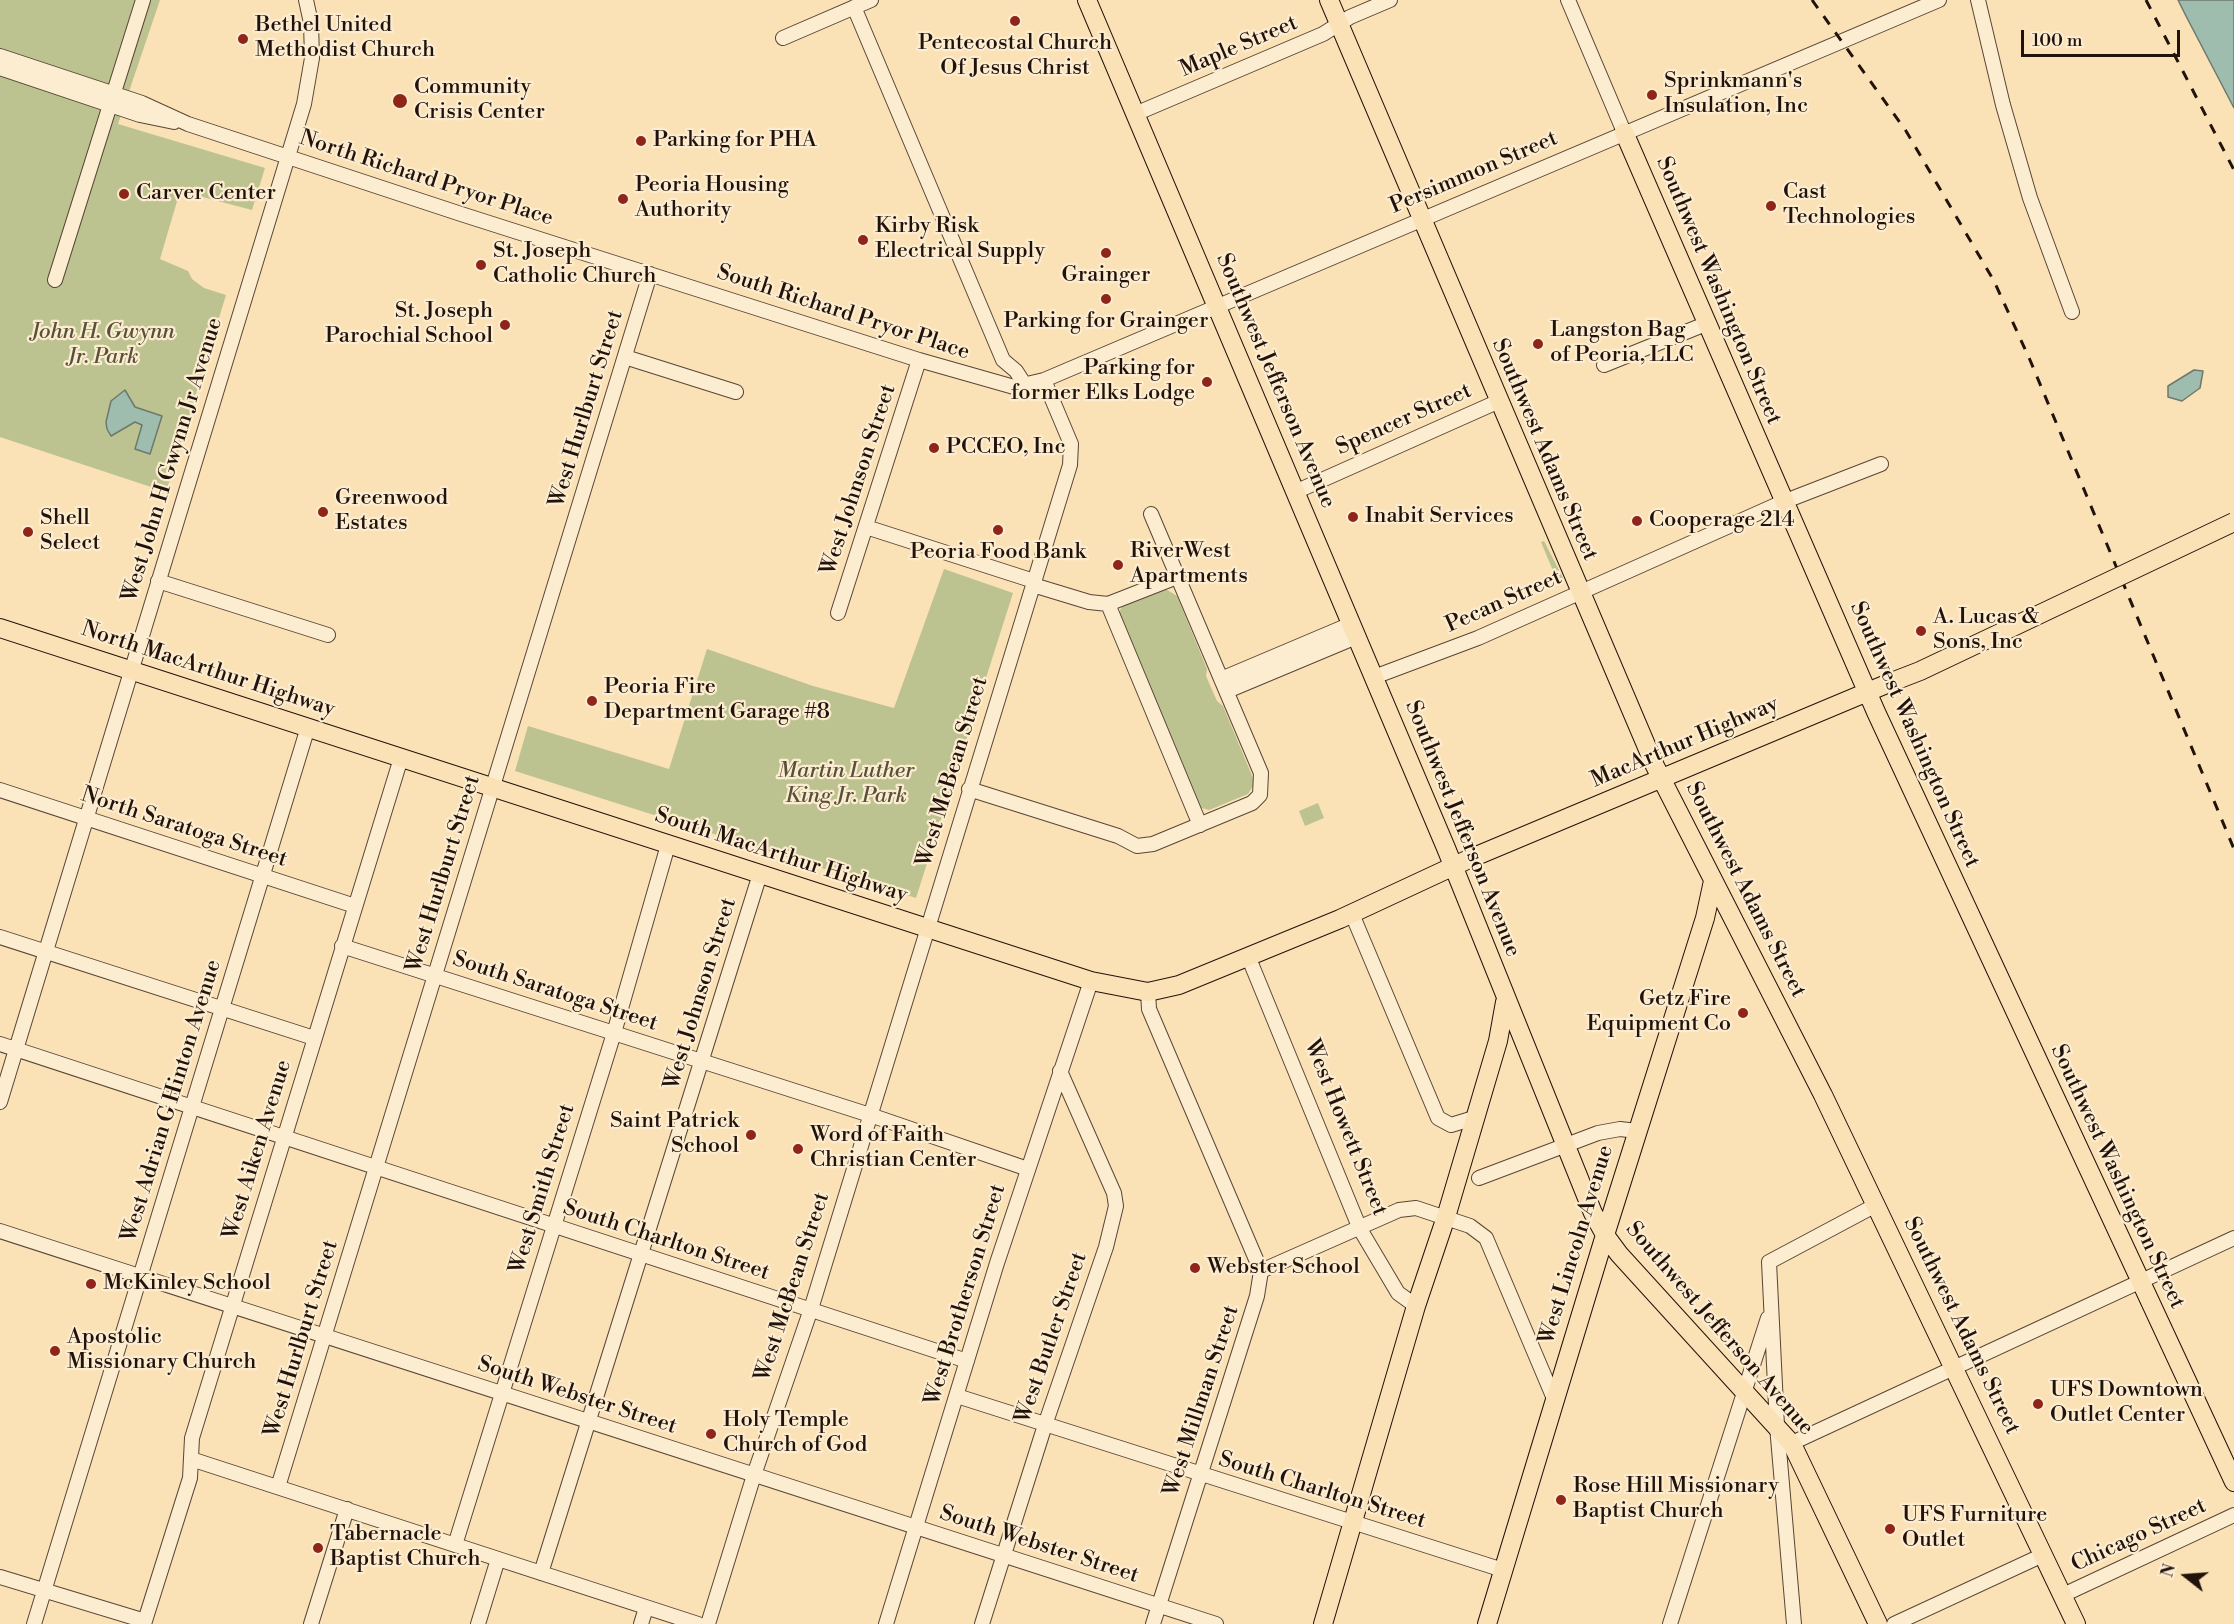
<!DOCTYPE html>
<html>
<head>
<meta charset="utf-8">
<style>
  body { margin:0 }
  #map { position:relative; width:2234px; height:1624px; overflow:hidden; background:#fbe1b6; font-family:"Libre Bodoni",serif }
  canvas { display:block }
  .north { position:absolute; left:2156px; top:1546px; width:60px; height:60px; -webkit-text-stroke:4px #fcecd0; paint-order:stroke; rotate:287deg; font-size:16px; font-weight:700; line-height:24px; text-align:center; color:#21120b }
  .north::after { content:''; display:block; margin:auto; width:21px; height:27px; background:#21120b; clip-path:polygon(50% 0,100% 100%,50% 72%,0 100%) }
  .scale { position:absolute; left:2021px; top:30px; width:159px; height:27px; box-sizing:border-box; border:3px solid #21120b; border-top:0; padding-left:8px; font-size:18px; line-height:21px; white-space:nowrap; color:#21120b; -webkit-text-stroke:4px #fcecd0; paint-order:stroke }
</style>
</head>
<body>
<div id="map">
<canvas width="2234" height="1624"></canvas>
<div class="north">N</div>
<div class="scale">100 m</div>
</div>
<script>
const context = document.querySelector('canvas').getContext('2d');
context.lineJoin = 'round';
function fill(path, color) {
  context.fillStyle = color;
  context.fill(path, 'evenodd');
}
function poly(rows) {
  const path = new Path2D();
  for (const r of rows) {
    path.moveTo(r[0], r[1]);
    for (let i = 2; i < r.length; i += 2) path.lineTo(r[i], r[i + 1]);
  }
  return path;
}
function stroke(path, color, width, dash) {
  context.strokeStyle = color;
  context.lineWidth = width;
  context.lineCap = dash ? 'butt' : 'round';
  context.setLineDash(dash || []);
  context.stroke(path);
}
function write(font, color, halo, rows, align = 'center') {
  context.font = font + ' "Libre Bodoni",serif';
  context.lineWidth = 4.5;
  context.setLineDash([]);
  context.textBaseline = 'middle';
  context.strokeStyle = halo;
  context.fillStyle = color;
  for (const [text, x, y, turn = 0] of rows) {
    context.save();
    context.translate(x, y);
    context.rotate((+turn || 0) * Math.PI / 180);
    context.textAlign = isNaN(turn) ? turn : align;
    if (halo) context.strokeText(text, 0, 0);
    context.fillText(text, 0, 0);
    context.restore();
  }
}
fill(poly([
  [0,0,160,0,118,124,265,168,252,210,180,191,160,259,188,271,192,279,204,288,226,295,166,492,0,437],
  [1544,541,1564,580,1559,585,1541,542],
  [944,569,1013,593,916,898,515,771,528,726,669,769,707,649,813,686,894,708],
  [1164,588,1177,596,1207,669,1206,676,1217,701,1223,706,1253,778,1253,786,1248,794,1209,810,1198,807,1194,791,1118,614,1124,603],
  [1318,803,1324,818,1305,826,1299,811]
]), '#bcc390');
const water = poly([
  [2178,0,2234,0,2234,108,2186,16,2178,0],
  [2194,370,2203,371,2200,388,2182,401,2168,397,2168,386,2194,370],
  [125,390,135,407,162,416,150,454,135,449,142,425,135,422,111,436,107,429,106,422,111,401,125,390]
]);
fill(water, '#9fbdaf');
stroke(water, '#6d796d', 1.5);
const minor = poly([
  [1568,0,1624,132],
  [1978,0,2003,105,2030,198,2072,312],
  [854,7,1003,360,1016,371,1025,385],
  [783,38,871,0],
  [0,56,142,103,188,124,461,214,919,360,1014,387,1044,380,1939,0],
  [0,68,140,115,174,122],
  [1135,114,1323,34,1350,17,1390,0],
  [55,280,143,0],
  [625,357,736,392],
  [1604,365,1708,323],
  [1295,492,1497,402],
  [866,527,1034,581],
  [158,581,328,635],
  [1033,585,1089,602,1108,604,1177,577],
  [1108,604,1200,825],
  [838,613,919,360],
  [1374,677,1478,638,1783,502,1881,464],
  [1221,679,1351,624],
  [1227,691,1356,637],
  [969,789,1118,836,1137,846,1153,844,1252,803,1260,795,1261,773,1151,514],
  [0,790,355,906],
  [1352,914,1438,1118,1451,1125,1474,1118],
  [0,937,314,1038],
  [342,946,870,1115,1028,1169],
  [1248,956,1360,1229,1398,1293,1416,1306],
  [1148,992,1149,1009,1261,1271,1257,1296,1153,1624],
  [0,1044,967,1361],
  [0,1102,304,104,312,58,311,23,306,0],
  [1479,1178,1598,1133,1620,1129,1637,1131],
  [0,1231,1216,1624],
  [1261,1271,1399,1210,1416,1208,1470,1226,1486,1238,1555,1401],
  [957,1396,1503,1570],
  [1779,1449,2234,1238],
  [191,1459,698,1624],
  [278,1487,650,274],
  [455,1545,614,1033,668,845],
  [541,1573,760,874],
  [0,1577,145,1621],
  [2063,1595,2234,1515],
  [34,1624,308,727],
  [144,1624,190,1478,192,1438,401,758],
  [311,1624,347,1509],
  [478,1624,498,1559],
  [641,1624,646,1608],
  [708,1624,754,1475,811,1309,1070,465,1071,444,1044,380],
  [886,1624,997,1263,1091,981],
  [982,1624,1045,1425,1106,1247,1116,1206,1114,1193,1060,1071],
  [1670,1624,1768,1318],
  [1794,1624,1777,1426,1769,1262,1876,1205],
  [1894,1624,2043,1555]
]);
const major = poly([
  [1087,0,1446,848,1593,1213,1605,1235,1619,1254,1792,1444,1878,1624],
  [1329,0,1655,766,1823,1095,2076,1624],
  [1624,132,1876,712,2234,1482],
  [0,628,1091,981,1148,992,1179,985,1340,919,1469,859,1889,683],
  [1323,1624,1416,1306,1446,1217,1498,1041,1505,1002],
  [1487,1624,1605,1235,1705,918,1713,881]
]);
stroke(minor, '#584636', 16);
stroke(major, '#21120b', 20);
stroke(minor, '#fcecd0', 14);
stroke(major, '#fbe1b6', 18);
stroke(poly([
  [1812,0,1906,131,1994,281,2030,360,2234,849],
  [2146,0,2234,170]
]), '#21120b', 3, [10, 10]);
const majorBridge = poly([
  [1889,683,1920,671,2234,522]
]);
stroke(majorBridge, '#21120b', 20, []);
stroke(majorBridge, '#fbe1b6', 18);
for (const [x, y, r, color] of [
  [1015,21,6,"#8f2418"],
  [243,39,6,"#8f2418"],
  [1652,95,6,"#8f2418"],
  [400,101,8,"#8f2418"],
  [641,141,6,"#8f2418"],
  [124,194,6,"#8f2418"],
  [623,199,6,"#8f2418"],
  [1771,206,6,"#8f2418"],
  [863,240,6,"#8f2418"],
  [1106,253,6,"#8f2418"],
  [481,265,6,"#8f2418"],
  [1106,299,6,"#8f2418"],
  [505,325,6,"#8f2418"],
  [1538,344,6,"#8f2418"],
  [1207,382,6,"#8f2418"],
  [934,448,6,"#8f2418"],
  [323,512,6,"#8f2418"],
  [1353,517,6,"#8f2418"],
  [1637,521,6,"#8f2418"],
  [998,530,6,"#8f2418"],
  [28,532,6,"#8f2418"],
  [1118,565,6,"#8f2418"],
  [1921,631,6,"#8f2418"],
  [592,701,6,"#8f2418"],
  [1743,1013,6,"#8f2418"],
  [751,1135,6,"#8f2418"],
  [798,1149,6,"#8f2418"],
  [1195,1268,6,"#8f2418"],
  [91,1284,6,"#8f2418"],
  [55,1351,6,"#8f2418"],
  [2038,1404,6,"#8f2418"],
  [711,1434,6,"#8f2418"],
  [1561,1500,6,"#8f2418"],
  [1890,1529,6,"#8f2418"],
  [318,1548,6,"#8f2418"]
]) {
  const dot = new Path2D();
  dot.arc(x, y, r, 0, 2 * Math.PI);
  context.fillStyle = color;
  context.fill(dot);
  stroke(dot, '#fcecd0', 2);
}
write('22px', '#21120b', '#fcecd0', [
  ["Bethel United",255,26],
  ["Methodist Church",255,51],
  ["Pentecostal Church",1015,44,"center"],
  ["Of Jesus Christ",1015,69,"center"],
  ["Sprinkmann's",1664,82],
  ["Insulation, Inc",1664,107],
  ["Community",414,88],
  ["Crisis Center",414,113],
  ["Parking for PHA",653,141],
  ["Peoria Housing",635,186],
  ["Authority",635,211],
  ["Cast",1783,193],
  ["Technologies",1783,218],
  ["Carver Center",136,194],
  ["Kirby Risk",875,227],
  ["Electrical Supply",875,252],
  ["St. Joseph",493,252],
  ["Catholic Church",493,277],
  ["Grainger",1106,276,"center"],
  ["St. Joseph",493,312,"right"],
  ["Parochial School",493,337,"right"],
  ["Parking for Grainger",1106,322,"center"],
  ["Langston Bag",1550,331],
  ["of Peoria, LLC",1550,356],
  ["Parking for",1195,369,"right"],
  ["former Elks Lodge",1195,394,"right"],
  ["PCCEO, Inc",946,448],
  ["Greenwood",335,499],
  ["Estates",335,524],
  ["Inabit Services",1365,517],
  ["Shell",40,519],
  ["Select",40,544],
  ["Cooperage 214",1649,521],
  ["RiverWest",1130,552],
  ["Apartments",1130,577],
  ["Peoria Food Bank",998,553,"center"],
  ["A. Lucas &",1933,618],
  ["Sons, Inc",1933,643],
  ["Peoria Fire",604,688],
  ["Department Garage #8",604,713],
  ["Getz Fire",1731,1000,"right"],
  ["Equipment Co",1731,1025,"right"],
  ["Saint Patrick",739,1122,"right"],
  ["School",739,1147,"right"],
  ["Word of Faith",810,1136],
  ["Christian Center",810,1161],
  ["Webster School",1207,1268],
  ["McKinley School",103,1284],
  ["Apostolic",67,1338],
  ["Missionary Church",67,1363],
  ["UFS Downtown",2050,1391],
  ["Outlet Center",2050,1416],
  ["Holy Temple",723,1421],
  ["Church of God",723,1446],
  ["Rose Hill Missionary",1573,1487],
  ["Baptist Church",1573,1512],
  ["UFS Furniture",1902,1516],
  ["Outlet",1902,1541],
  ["Tabernacle",330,1535],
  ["Baptist Church",330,1560]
], 'left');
write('22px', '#21120b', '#fcecd0', [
  ["Maple Street",1239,47,-23],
  ["Persimmon Street",1474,173,-23],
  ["North Richard Pryor Place",426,179,18],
  ["Southwest Washington Street",1718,291,67],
  ["South Richard Pryor Place",843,313,18],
  ["Southwest Jefferson Avenue",1275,381,67],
  ["West Hurlburt Street",587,409,-73],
  ["Spencer Street",1404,420,-24],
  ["Southwest Adams Street",1544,450,67],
  ["West John H Gwynn Jr Avenue",173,460,-73],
  ["West Johnson Street",859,480,-72],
  ["Pecan Street",1504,602,-24],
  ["North MacArthur Highway",208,670,18],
  ["Southwest Washington Street",1914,735,66],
  ["MacArthur Highway",1685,743,-23],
  ["West McBean Street",953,772,-73],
  ["North Saratoga Street",184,828,18],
  ["Southwest Jefferson Avenue",1462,829,68],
  ["South MacArthur Highway",781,856,18],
  ["West Hurlburt Street",444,874,-73],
  ["Southwest Adams Street",1745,890,63],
  ["South Saratoga Street",555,992,18],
  ["West Johnson Street",701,994,-73],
  ["West Adrian G Hinton Avenue",172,1101,-73],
  ["West Howett Street",1345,1128,68],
  ["West Aiken Avenue",258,1150,-73],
  ["Southwest Washington Street",2117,1177,65],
  ["West Smith Street",543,1189,-73],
  ["South Charlton Street",666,1241,18],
  ["West Lincoln Avenue",1577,1245,-73],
  ["West McBean Street",793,1287,-72],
  ["West Brotherson Street",966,1295,-73],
  ["Southwest Adams Street",1961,1326,64],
  ["Southwest Jefferson Avenue",1719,1329,49],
  ["West Butler Street",1052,1338,-71],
  ["West Hurlburt Street",302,1339,-73],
  ["South Webster Street",577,1396,18],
  ["West Millman Street",1202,1401,-72],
  ["South Charlton Street",1322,1491,17],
  ["Chicago Street",2139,1536,-25],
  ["South Webster Street",1039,1545,18]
]);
write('italic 22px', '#57503a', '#fcecd0', [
  ["John H. Gwynn",103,333],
  ["Jr. Park",103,358],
  ["Martin Luther",846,772],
  ["King Jr. Park",846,797]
]);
</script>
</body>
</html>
